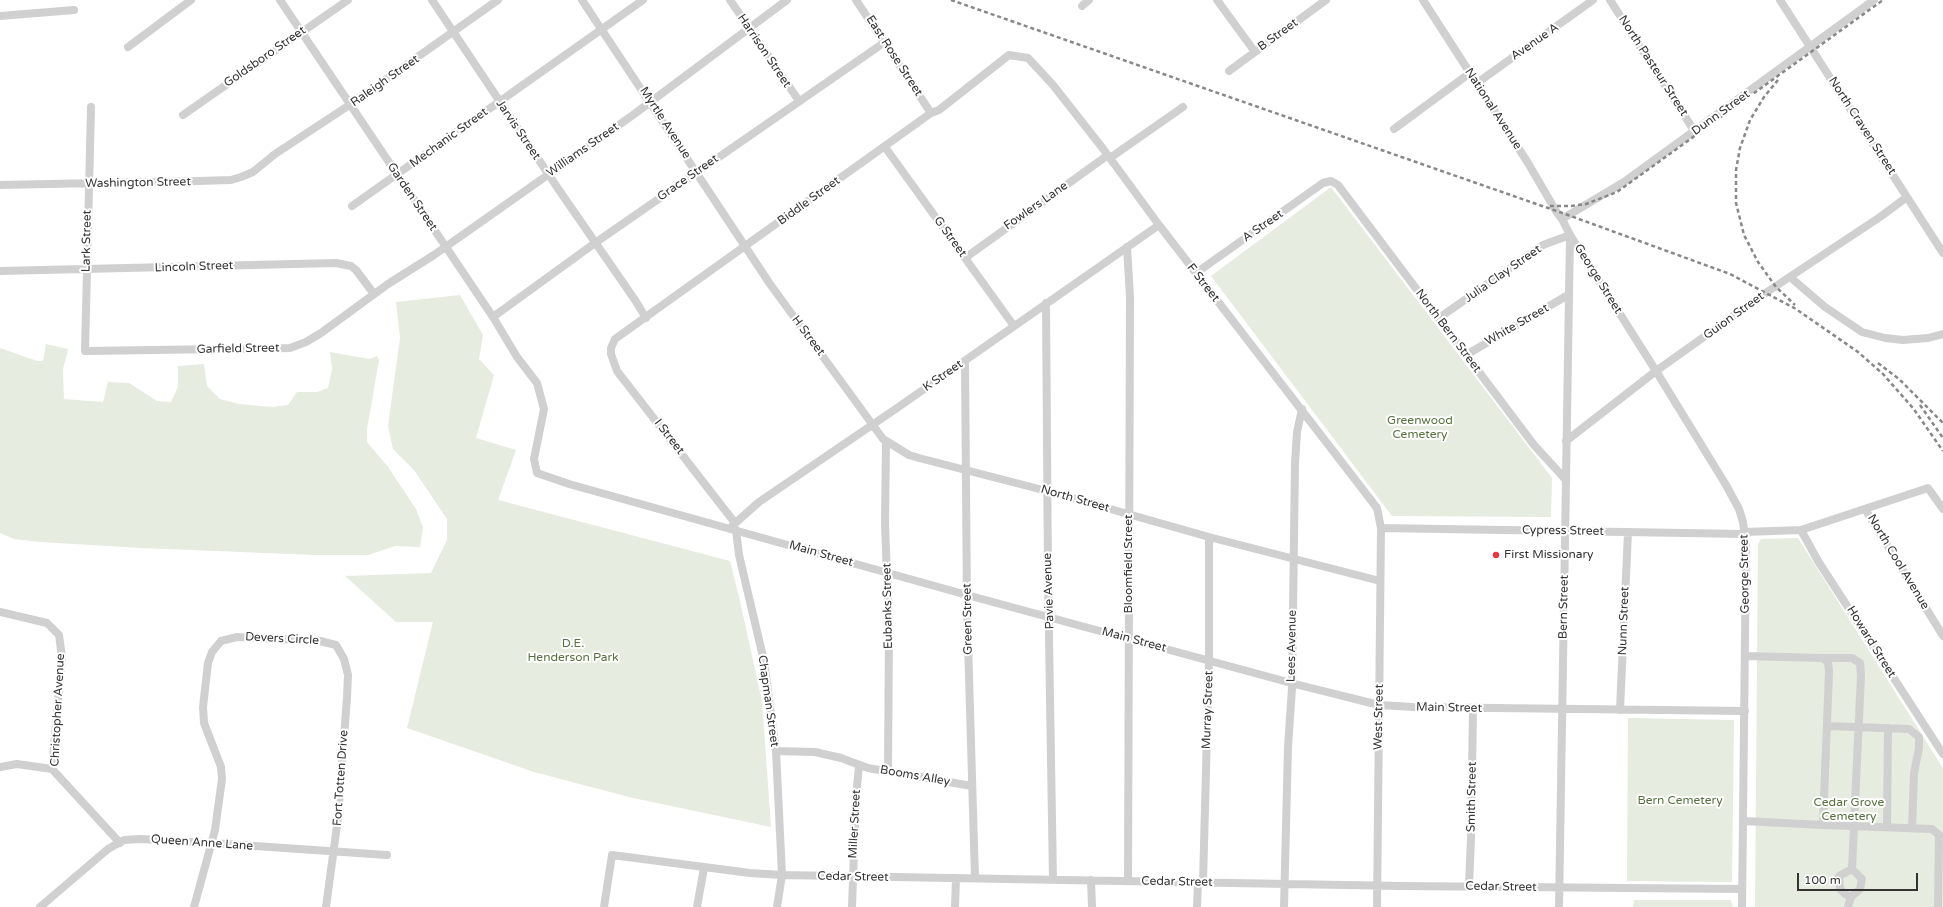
<!DOCTYPE html>
<html>
<head>
<meta charset="utf-8">
<style>
  body { margin:0 }
  #map { position:relative; width:1943px; height:907px; overflow:hidden; background:#fff; font-family:"Varela Round",sans-serif }
  canvas { display:block }
  .scale { position:absolute; left:1797px; top:873px; width:121px; height:18px; box-sizing:border-box; border:2px solid #333; border-top:0; padding-left:5px; font-size:12px; line-height:14px; white-space:nowrap; color:#333; -webkit-text-stroke:3px #fff; paint-order:stroke }
</style>
</head>
<body>
<div id="map">
<canvas width="1943" height="907"></canvas>
<div class="scale">100 m</div>
</div>
<script>
const context = document.querySelector('canvas').getContext('2d');
context.lineJoin = 'round';
function fill(path, color) {
  context.fillStyle = color;
  context.fill(path, 'evenodd');
}
function poly(rows) {
  const path = new Path2D();
  for (const r of rows) {
    path.moveTo(r[0], r[1]);
    for (let i = 2; i < r.length; i += 2) path.lineTo(r[i], r[i + 1]);
  }
  return path;
}
function stroke(path, color, width, dash) {
  context.strokeStyle = color;
  context.lineWidth = width;
  context.lineCap = dash ? 'butt' : 'round';
  context.setLineDash(dash || []);
  context.stroke(path);
}
function write(font, color, halo, rows, align = 'center') {
  context.font = font + ' "Varela Round",sans-serif';
  context.lineWidth = 4;
  context.setLineDash([]);
  context.textBaseline = 'middle';
  context.strokeStyle = halo;
  context.fillStyle = color;
  for (const [text, x, y, turn = 0] of rows) {
    context.save();
    context.translate(x, y);
    context.rotate((+turn || 0) * Math.PI / 180);
    context.textAlign = isNaN(turn) ? turn : align;
    if (halo) context.strokeText(text, 0, 0);
    context.fillText(text, 0, 0);
    context.restore();
  }
}
fill(poly([
  [1331,187,1552,478,1551,517,1392,516,1211,276],
  [460,295,483,335,479,359,494,375,476,438,516,450,498,500,730,561,739,597,762,701,771,827,633,798,534,772,407,728,433,622,396,622,345,576,431,573,447,540,447,519,414,470,393,449,388,426,400,338,396,302],
  [46,344,68,349,63,369,64,399,103,402,108,382,129,383,157,401,171,402,178,387,178,366,204,364,207,386,220,399,239,404,273,407,288,405,297,392,317,392,328,388,332,369,330,352,369,359,377,356,379,360,367,429,367,442,388,467,416,509,423,528,420,547,395,546,368,555,316,555,141,548,40,542,14,539,0,533,0,348,37,361,43,361],
  [1798,538,1943,768,1943,907,1755,907,1758,544,1761,539],
  [1628,718,1734,720,1732,882,1627,881],
  [1634,900,1731,900,1733,907,1633,907]
]), '#e6ecdf');
stroke(poly([
  [280,0,493,317,517,357,537,383,544,409,534,459,537,473,569,484,967,595,1295,684,1379,705,1413,707,1745,711],
  [432,0,559,190,635,300,646,318],
  [582,0,770,284,883,439,909,455,919,458,1047,491,1209,537,1380,581],
  [730,0,799,101],
  [856,0,931,113],
  [1217,0,1255,52],
  [1423,0,1528,163,1556,211,1562,219,1570,235,1656,371,1726,485,1739,509,1743,522,1746,547,1742,907],
  [1610,0,1695,132],
  [1780,0,1943,253],
  [1082,6,1089,0],
  [0,16,74,10],
  [128,47,191,0],
  [1229,71,1326,0],
  [1477,83,1593,0],
  [91,107,85,351,290,348,306,342,321,333,388,284,434,255,633,115,787,0],
  [183,115,348,0],
  [1394,129,1470,73],
  [885,147,1014,326],
  [1110,158,1183,107],
  [0,185,198,181,231,180,241,177,253,172,275,154,351,104,498,0],
  [352,206,643,0],
  [1562,219,1624,182,1874,0],
  [1127,247,1130,297,1128,881],
  [965,258,1108,155],
  [0,271,336,263,351,266,356,270,374,294],
  [1196,273,1323,183,1331,181,1338,185,1534,445,1566,480],
  [1790,277,1825,307,1862,332,1885,338,1903,340,1928,338,1943,334],
  [1046,303,1048,577,1053,880],
  [493,317,595,243,885,42],
  [1439,318,1543,245,1570,235,1559,907],
  [1466,355,1568,295],
  [965,361,967,608,975,878],
  [886,441,885,524,889,627,888,770],
  [1566,441,1656,371,1767,292,1880,217,1907,197],
  [1865,509,1943,636],
  [735,523,617,371,611,354,611,348,615,339,931,113,939,110,1009,55,1028,58,1053,85,1104,150,1159,225,1377,508,1381,528,1377,907],
  [732,526,759,502,897,408,1159,225],
  [1381,528,1745,534],
  [736,530,739,555,764,661,776,751,782,875,777,907],
  [1801,530,1818,561,1943,754],
  [1745,532,1801,530,1928,488,1943,509],
  [0,612,47,623,59,635,62,657,52,769,120,843],
  [1822,658,1852,658,1860,663,1861,675,1852,869,1839,876,1840,889,1845,894,1851,897,1860,889,1862,879,1852,869],
  [1620,710,1628,532],
  [1827,726,1909,729,1919,737,1919,748,1914,773,1912,828],
  [776,751,815,752,841,758,868,768,972,786],
  [0,767,17,764,52,769],
  [1744,821,1823,825,1829,672,1828,662,1822,658,1746,656],
  [1823,825,1932,829,1939,835,1938,907],
  [1887,827,1888,728],
  [1091,880,1092,907],
  [1203,882,1209,660,1209,537],
  [1469,886,1471,838,1473,708],
  [40,907,108,849,124,840,140,839,211,843,387,855],
  [194,907,215,830,222,779,221,767,204,723,203,707,208,663,212,652,221,641,237,637,320,641,336,645,344,659,348,675,347,697,338,818,326,907],
  [604,907,612,855,750,873,782,875,1401,886,1742,889],
  [697,907,704,868],
  [852,907,856,798,859,765],
  [955,907,956,878],
  [1197,907,1198,882],
  [1284,907,1288,747,1292,688,1295,463,1297,432,1302,409],
  [1848,907,1851,897]
]), '#d0d0d0', 8);
stroke(poly([
  [951,0,1568,215,1730,274,1796,309,1858,352,1883,374,1913,408,1943,451],
  [1778,80,1764,97,1750,120,1740,148,1736,170,1736,203,1744,235,1758,262,1776,287,1795,305],
  [1550,206,1571,206,1586,204,1617,192,1883,0],
  [1878,363,1899,379,1943,423],
  [1920,405,1943,438]
]), '#888', 2.5, [4, 3]);
for (const [x, y, r, color] of [
  [1496,555,4,"#e63946"]
]) {
  const dot = new Path2D();
  dot.arc(x, y, r, 0, 2 * Math.PI);
  context.fillStyle = color;
  context.fill(dot);
  stroke(dot, '#fff', 1.5);
}
write('12px', '#333', '#fff', [
  ["B Street",1278,35,-36],
  ["Avenue A",1535,42,-35],
  ["Harrison Street",764,51,56],
  ["East Rose Street",894,56,57],
  ["Goldsboro Street",265,57,-35],
  ["North Pasteur Street",1653,66,57],
  ["Raleigh Street",385,81,-35],
  ["National Avenue",1493,109,57],
  ["Dunn Street",1721,113,-36],
  ["Myrtle Avenue",665,123,57],
  ["North Craven Street",1862,126,57],
  ["Jarvis Street",518,130,56],
  ["Mechanic Street",449,138,-36],
  ["Williams Street",583,150,-35],
  ["Grace Street",688,178,-35],
  ["Washington Street",138,183,-1],
  ["Garden Street",412,197,56],
  ["Biddle Street",809,201,-36],
  ["Fowlers Lane",1036,206,-35],
  ["A Street",1263,226,-35],
  ["G Street",950,237,54],
  ["Lark Street",87,241,-89],
  ["Lincoln Street",194,267,-2],
  ["Julia Clay Street",1503,274,-35],
  ["George Street",1598,279,58],
  ["F Street",1203,283,52],
  ["Guion Street",1734,316,-36],
  ["White Street",1517,325,-30],
  ["North Bern Street",1448,331,53],
  ["H Street",808,336,53],
  ["Garfield Street",238,349,-1],
  ["K Street",943,376,-35],
  ["I Street",669,437,52],
  ["North Street",1075,499,16],
  ["Cypress Street",1563,531,1],
  ["Main Street",821,554,16],
  ["North Cool Avenue",1898,562,59],
  ["Bloomfield Street",1129,564,-90],
  ["George Street",1745,574,-91],
  ["Pavie Avenue",1049,591,-92],
  ["Eubanks Street",888,606,-91],
  ["Bern Street",1564,607,-89],
  ["Green Street",968,619,-91],
  ["Nunn Street",1624,621,-88],
  ["Devers Circle",282,639,3],
  ["Main Street",1134,640,15],
  ["Howard Street",1871,642,58],
  ["Lees Avenue",1292,646,-89],
  ["Chapman Street",768,701,82],
  ["Main Street",1449,708,1],
  ["Christopher Avenue",58,710,-87],
  ["Murray Street",1208,710,-88],
  ["West Street",1379,717,-89],
  ["Booms Alley",915,776,10],
  ["Fort Totten Drive",341,778,-86],
  ["Smith Street",1472,797,-89],
  ["Miller Street",855,824,-87],
  ["Queen Anne Lane",202,843,4],
  ["Cedar Street",853,877,1],
  ["Cedar Street",1177,882,1],
  ["Cedar Street",1501,887,1]
]);
write('12px', '#56703f', '#fff', [
  ["Greenwood",1420,421],
  ["Cemetery",1420,435],
  ["D.E.",573,644],
  ["Henderson Park",573,658],
  ["Bern Cemetery",1680,801],
  ["Cedar Grove",1849,803],
  ["Cemetery",1849,817]
]);
write('12px', '#333', '#fff', [
  ["First Missionary",1504,555]
], 'left');
</script>
</body>
</html>
